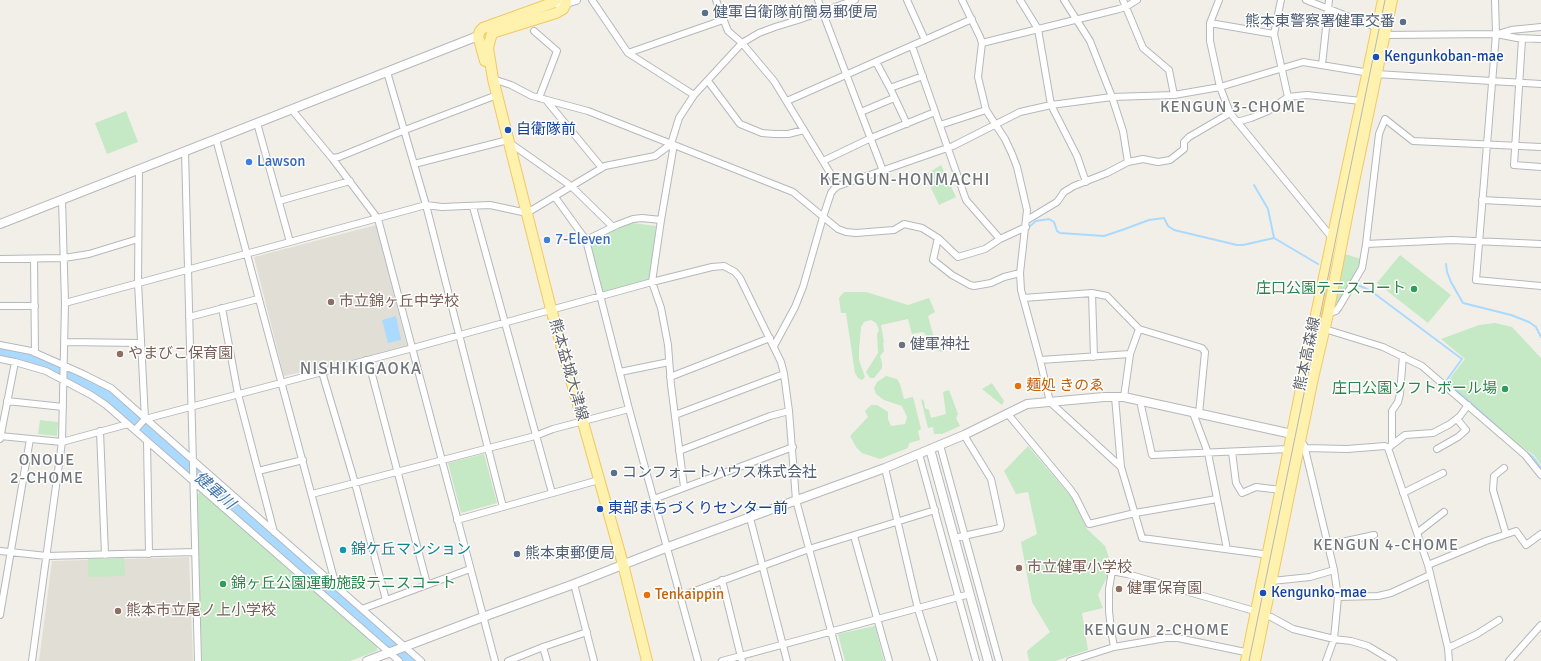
<!DOCTYPE html>
<html>
<head>
<meta charset="utf-8">
<style>
  body { margin:0 }
  canvas { display:block; background:#f1efe8 }
</style>
</head>
<body>
<canvas width="1541" height="661"></canvas>
<script>
const context = document.querySelector('canvas').getContext('2d');
context.lineJoin = 'round';
function fill(path, color) {
  context.fillStyle = color;
  context.fill(path, 'evenodd');
}
function poly(rows) {
  const path = new Path2D();
  for (const r of rows) {
    path.moveTo(r[0], r[1]);
    for (let i = 2; i < r.length; i += 2) path.lineTo(r[i], r[i + 1]);
  }
  return path;
}
function stroke(path, color, width, dash) {
  context.strokeStyle = color;
  context.lineWidth = width;
  context.lineCap = dash ? 'butt' : 'round';
  context.setLineDash(dash || []);
  context.stroke(path);
}
function write(font, color, halo, rows, align = 'center') {
  context.font = font + ' Signika,"Noto Sans JP",sans-serif';
  context.lineWidth = 3;
  context.setLineDash([]);
  context.textBaseline = 'middle';
  context.strokeStyle = halo;
  context.fillStyle = color;
  for (const [text, x, y, turn = 0] of rows) {
    context.save();
    context.translate(x, y);
    context.rotate((+turn || 0) * Math.PI / 180);
    context.textAlign = isNaN(turn) ? turn : align;
    if (halo) context.strokeText(text, 0, 0);
    context.fillText(text, 0, 0);
    context.restore();
  }
}
fill(poly([
  [376,225,407,346,333,365,284,376,254,257],
  [189,557,193,661,39,661,52,561]
]), '#e1ded6');
fill(poly([
  [126,111,138,142,107,154,95,123],
  [941,165,956,197,939,205,925,175],
  [632,223,656,226,650,279,601,295,590,241],
  [1345,254,1361,259,1353,278,1338,303,1335,302],
  [1400,255,1451,295,1428,323,1377,283],
  [844,292,866,292,908,305,929,298,935,312,928,316,935,342,937,346,943,345,945,351,942,352,928,347,925,333,922,332,912,334,908,319,881,325,884,342,883,343,884,351,880,356,882,363,882,368,874,378,870,378,866,372,878,353,877,334,879,330,876,323,871,320,864,322,861,327,859,349,859,360,865,377,862,380,858,378,855,373,846,313,841,313,840,305,839,298],
  [1495,323,1512,327,1541,358,1541,465,1534,455,1514,442,1447,382,1465,359,1441,339,1479,325],
  [886,376,897,379,900,384,904,399,913,397,921,429,918,431,920,440,909,443,908,448,880,459,862,453,856,447,850,436,868,417,865,411,871,405,877,405,888,412,888,419,891,426,905,424,907,417,902,406,884,400,876,394,874,388,877,382],
  [992,383,1004,401,1002,405,982,389],
  [949,390,958,414,956,418,960,426,942,434,934,434,933,427,928,428,921,399,924,401,925,408,929,410,931,418,946,414,943,392],
  [40,420,58,422,57,436,38,434],
  [1028,446,1072,498,1087,529,1105,546,1112,567,1098,595,1103,608,1082,613,1088,650,1055,661,1029,661,1027,651,1050,632,1032,602,1021,542,1037,534,1028,492,1016,494,1004,471],
  [484,454,497,503,461,513,448,463],
  [201,490,377,646,377,651,350,661,202,661,197,496],
  [124,558,125,576,88,577,88,559],
  [875,626,884,661,845,661,838,634]
]), '#c5e8c5');
fill(poly([
  [396,316,401,340,388,343,382,320],
  [0,347,29,354,59,364,102,386,129,407,417,661,401,661,120,414,69,381,0,358]
]), '#aadaff');
stroke(poly([
  [1254,185,1268,209,1274,238],
  [1030,226,1036,221,1049,219,1054,222,1057,231,1060,233,1104,236,1122,230,1149,220,1164,218,1168,226,1174,230,1237,245,1243,245,1274,238,1318,264],
  [1446,264,1447,272,1451,282,1463,303,1511,315,1529,322,1536,327,1541,337],
  [1358,285,1371,291,1462,359,1446,381,1501,430],
  [1525,451,1533,457,1541,468]
]), '#aadaff', 2);
const minor = poly([
  [592,0,628,53,694,95],
  [716,0,728,31,742,43,774,81,838,186],
  [818,0,883,171],
  [907,0,925,40],
  [962,0,980,37,982,43,978,77,986,110,1005,139,1012,154,1017,167,1027,210,1020,273,1021,290,1040,360,1050,402,1121,467],
  [1020,0,1038,29,1051,105,1077,156,1086,182],
  [1064,0,1090,41,1112,97,1123,131,1128,162],
  [1123,0,1143,48,1169,70,1174,95],
  [1219,0,1210,23,1210,41,1220,87,1230,113,1333,239],
  [1281,0,1274,34,1288,97],
  [1306,0,1380,29],
  [1495,0,1496,34,1476,280,1541,286],
  [1210,23,1274,34],
  [534,31,557,51,539,98],
  [1498,34,1511,30,1541,27],
  [1383,35,1496,34,1517,38,1541,39],
  [1522,39,1514,165,1541,167],
  [982,43,1119,9,1126,7,1137,0],
  [912,46,966,200,1000,239],
  [628,53,723,20],
  [876,62,890,88,923,76],
  [1322,65,1329,0],
  [387,72,426,205,503,507],
  [493,79,511,85,532,96,588,111,793,192,838,229,846,232,856,233,894,230,904,224,922,228,938,238,933,260,952,275,970,285,974,286,991,283,1004,277,1020,273],
  [708,81,740,124,762,133,774,134,788,134,804,130],
  [890,88,907,124],
  [546,100,602,168],
  [787,101,972,19],
  [292,110,332,158,378,219,495,661],
  [861,112,894,98],
  [1237,122,1251,118,1268,111,1288,97,1307,95,1361,101],
  [257,123,290,242],
  [940,125,986,110],
  [216,139,336,586],
  [510,143,571,186,613,227],
  [671,144,673,150,661,220,652,282,661,308,668,345,671,385,684,487],
  [185,151,198,661],
  [332,158,339,157,405,130,497,95],
  [823,161,871,138,935,112],
  [414,164,508,140],
  [139,169,138,282,145,419],
  [555,197,586,240,629,409,698,661],
  [1482,200,1541,203],
  [279,201,350,181],
  [473,207,552,493],
  [1027,220,1057,202,1064,192,1074,186,1107,173,1128,162,1143,159,1158,162,1170,160,1184,149,1184,142,1189,137,1230,113],
  [938,238,958,257,985,249,1000,239,1026,227],
  [586,240,617,225,633,219,642,218,661,220],
  [1366,244,1452,240,1541,244],
  [0,259,64,258,89,254,138,239],
  [34,259,35,353],
  [1092,293,1094,357],
  [1023,298,1092,293,1107,296,1139,329,1202,348,1205,352,1199,414],
  [65,303,426,205,442,207,490,205,527,213,605,166,655,156,671,144,679,118,694,95,742,43,759,33,775,27,798,20,855,0],
  [0,306,35,306],
  [222,308,238,394,274,532],
  [1327,314,1336,311,1339,307,1362,268,1366,244,1379,134,1385,119,1413,141,1541,147],
  [189,317,258,299],
  [1315,326,1383,347,1422,366,1525,455,1541,475],
  [65,342,141,343],
  [0,345,31,351,83,374,111,388,421,661],
  [774,346,795,307,803,287,823,217,831,193,834,189,838,186,953,146,1020,112,1051,105,1112,97,1174,95,1220,87,1303,62,1376,74,1541,84],
  [0,359,15,362,0,439],
  [366,360,370,367,427,584],
  [1040,360,1130,354],
  [15,362,46,371,91,395,106,405,399,661],
  [322,372,355,483,386,600],
  [620,372,669,362],
  [670,377,770,338],
  [1115,397,1121,467,1142,538,1270,555],
  [1124,397,1130,354,1139,329],
  [7,401,63,407],
  [1140,401,1152,455,1289,449],
  [1007,413,1070,489,1075,496,1089,524,1135,513,1217,499],
  [1193,413,1208,453,1227,549],
  [675,415,784,374],
  [135,430,145,419,413,348,652,282,712,267,724,266,735,272,740,278,781,362,784,374,789,411,796,500,839,661],
  [100,431,105,555],
  [0,436,62,442,128,424],
  [147,441,149,554],
  [940,445,999,661],
  [1304,445,1334,570,1338,597,1334,639,1326,661],
  [1392,445,1392,411,1398,402,1400,394,1403,356],
  [1305,448,1347,449,1385,446,1388,448,1428,565,1448,648,1449,661],
  [1388,448,1405,435,1433,433,1450,424,1460,416,1468,405],
  [1437,449,1458,437,1466,430,1457,419],
  [679,451,770,416,789,411],
  [1232,452,1236,483,1242,493,1256,487,1281,490],
  [919,454,976,661],
  [885,468,918,609,934,661],
  [1504,468,1494,476,1493,490,1506,534],
  [258,471,303,460],
  [1403,493,1443,473],
  [312,494,535,436,553,429,629,409],
  [654,499,793,447],
  [750,518,787,661],
  [457,520,599,480],
  [1417,533,1444,512],
  [854,536,889,661],
  [954,538,1000,528,1001,525,991,479,964,435],
  [1328,545,1374,535],
  [0,551,47,556,194,552],
  [1428,565,1486,541,1516,531,1526,545,1541,534],
  [722,580,742,661],
  [1272,581,1310,577,1334,570],
  [574,584,594,661],
  [681,596,809,549,935,510],
  [1338,597,1378,596,1391,593,1430,575],
  [362,609,470,569],
  [0,615,30,439],
  [543,647,547,661],
  [1114,647,1111,630,1109,611,1109,589,1112,571,1127,574,1251,610,1256,614,1271,617,1293,629,1334,639,1351,641,1368,646,1393,661],
  [1448,648,1477,634,1499,620],
  [32,661,62,442,65,303,62,199],
  [508,661,543,647,587,632],
  [722,661,970,594],
  [1070,661,1114,647,1166,638,1178,638,1250,653],
  [1509,661,1541,625]
]);
const tertiary = poly([
  [552,3,566,3,576,0],
  [0,224,478,36],
  [930,449,988,661],
  [367,661,483,617,574,584,668,547,885,468,964,435,1027,404,1104,397,1124,397,1292,434]
]);
const primary = poly([
  [566,0,566,3,563,9,556,13,492,33,488,48,493,79,551,309,623,564,647,661],
  [485,61,478,36,480,31,483,28,552,3,556,0],
  [1246,661,1317,310,1383,0],
  [1255,661,1313,378,1328,314,1351,196,1392,0]
]);
stroke(minor, '#b5b8bc', 8);
stroke(tertiary, '#b5b8bc', 10);
stroke(primary, '#f2c960', 12);
stroke(minor, '#fff', 6);
stroke(tertiary, '#fff', 8);
stroke(primary, '#fff2af', 10);
stroke(poly([
  [1249,661,1385,0]
]), '#b6b7b8', 1);
for (const [x, y, r, color] of [
  [705,13,4,"#5c6f8a"],
  [1403,22,4,"#5c6f8a"],
  [1376,57,4,"#1a4fb4"],
  [508,130,4,"#1a4fb4"],
  [249,162,4,"#3f7fe0"],
  [547,240,4,"#3f7fe0"],
  [1414,289,4,"#2e9e5b"],
  [331,302,4,"#8d6e63"],
  [902,345,4,"#6b7280"],
  [120,354,4,"#8d6e63"],
  [1018,386,4,"#e8710a"],
  [1505,389,4,"#2e9e5b"],
  [614,473,4,"#5c6f8a"],
  [600,509,4,"#1a4fb4"],
  [343,550,4,"#0f9aa8"],
  [517,554,4,"#5c6f8a"],
  [1019,568,4,"#8d6e63"],
  [223,584,4,"#2e9e5b"],
  [1119,589,4,"#8d6e63"],
  [1263,593,4,"#1a4fb4"],
  [647,595,4,"#e8710a"],
  [118,611,4,"#8d6e63"]
]) {
  const dot = new Path2D();
  dot.arc(x, y, r, 0, 2 * Math.PI);
  context.fillStyle = color;
  context.fill(dot);
  stroke(dot, '#fff', 1.5);
}
write('15px', '#4e5e75', '#fff', [
  ["健軍自衛隊前簡易郵便局",713,13],
  ["熊本東警察署健軍交番",1395,22,"right"],
  ["コンフォートハウス株式会社",622,473],
  ["熊本東郵便局",525,554]
], 'left');
write('15px', '#164399', '#fff', [
  ["Kengunkoban-mae",1384,57],
  ["自衛隊前",516,130],
  ["東部まちづくりセンター前",608,509],
  ["Kengunko-mae",1271,593]
], 'left');
write('15px', '#366cbe', '#fff', [
  ["Lawson",257,162],
  ["7-Eleven",555,240]
], 'left');
write('15px', '#27864d', '#fff', [
  ["庄口公園テニスコート",1406,289],
  ["庄口公園ソフトボール場",1497,389],
  ["錦ヶ丘公園運動施設テニスコート",231,584,"left"]
], 'right');
write('15px', '#785e54', '#fff', [
  ["市立錦ヶ丘中学校",339,302],
  ["やまびこ保育園",128,354],
  ["市立健軍小学校",1027,568],
  ["健軍保育園",1127,589],
  ["熊本市立尾ノ上小学校",126,611]
], 'left');
write('15px', '#5b616d', '#fff', [
  ["健軍神社",910,345]
], 'left');
write('15px', '#5f6368', '#fff', [
  ["熊本高森線",1308,354,-78],
  ["熊本益城大津線",568,370,74]
]);
write('15px', '#c56008', '#fff', [
  ["麺処 きのゑ",1026,386],
  ["Tenkaippin",655,595]
], 'left');
write('15px', '#0d838f', '#fff', [
  ["錦ケ丘マンション",351,550]
], 'left');
context.letterSpacing = '1px';
write('16px', '#70757a', '#fff', [
  ["KENGUN 3-CHOME",1233,108],
  ["ONOUE",47,461],
  ["2-CHOME",47,479],
  ["KENGUN 4-CHOME",1386,546],
  ["KENGUN 2-CHOME",1157,631]
]);
context.letterSpacing = '0px';
write('italic 16px', '#4174aa', '#fff', [
  ["健軍川",214,491,41]
]);
context.letterSpacing = '1px';
write('17px', '#70757a', '#fff', [
  ["KENGUN-HONMACHI",905,181],
  ["NISHIKIGAOKA",361,370]
]);
context.letterSpacing = '0px';
</script>
</body>
</html>
